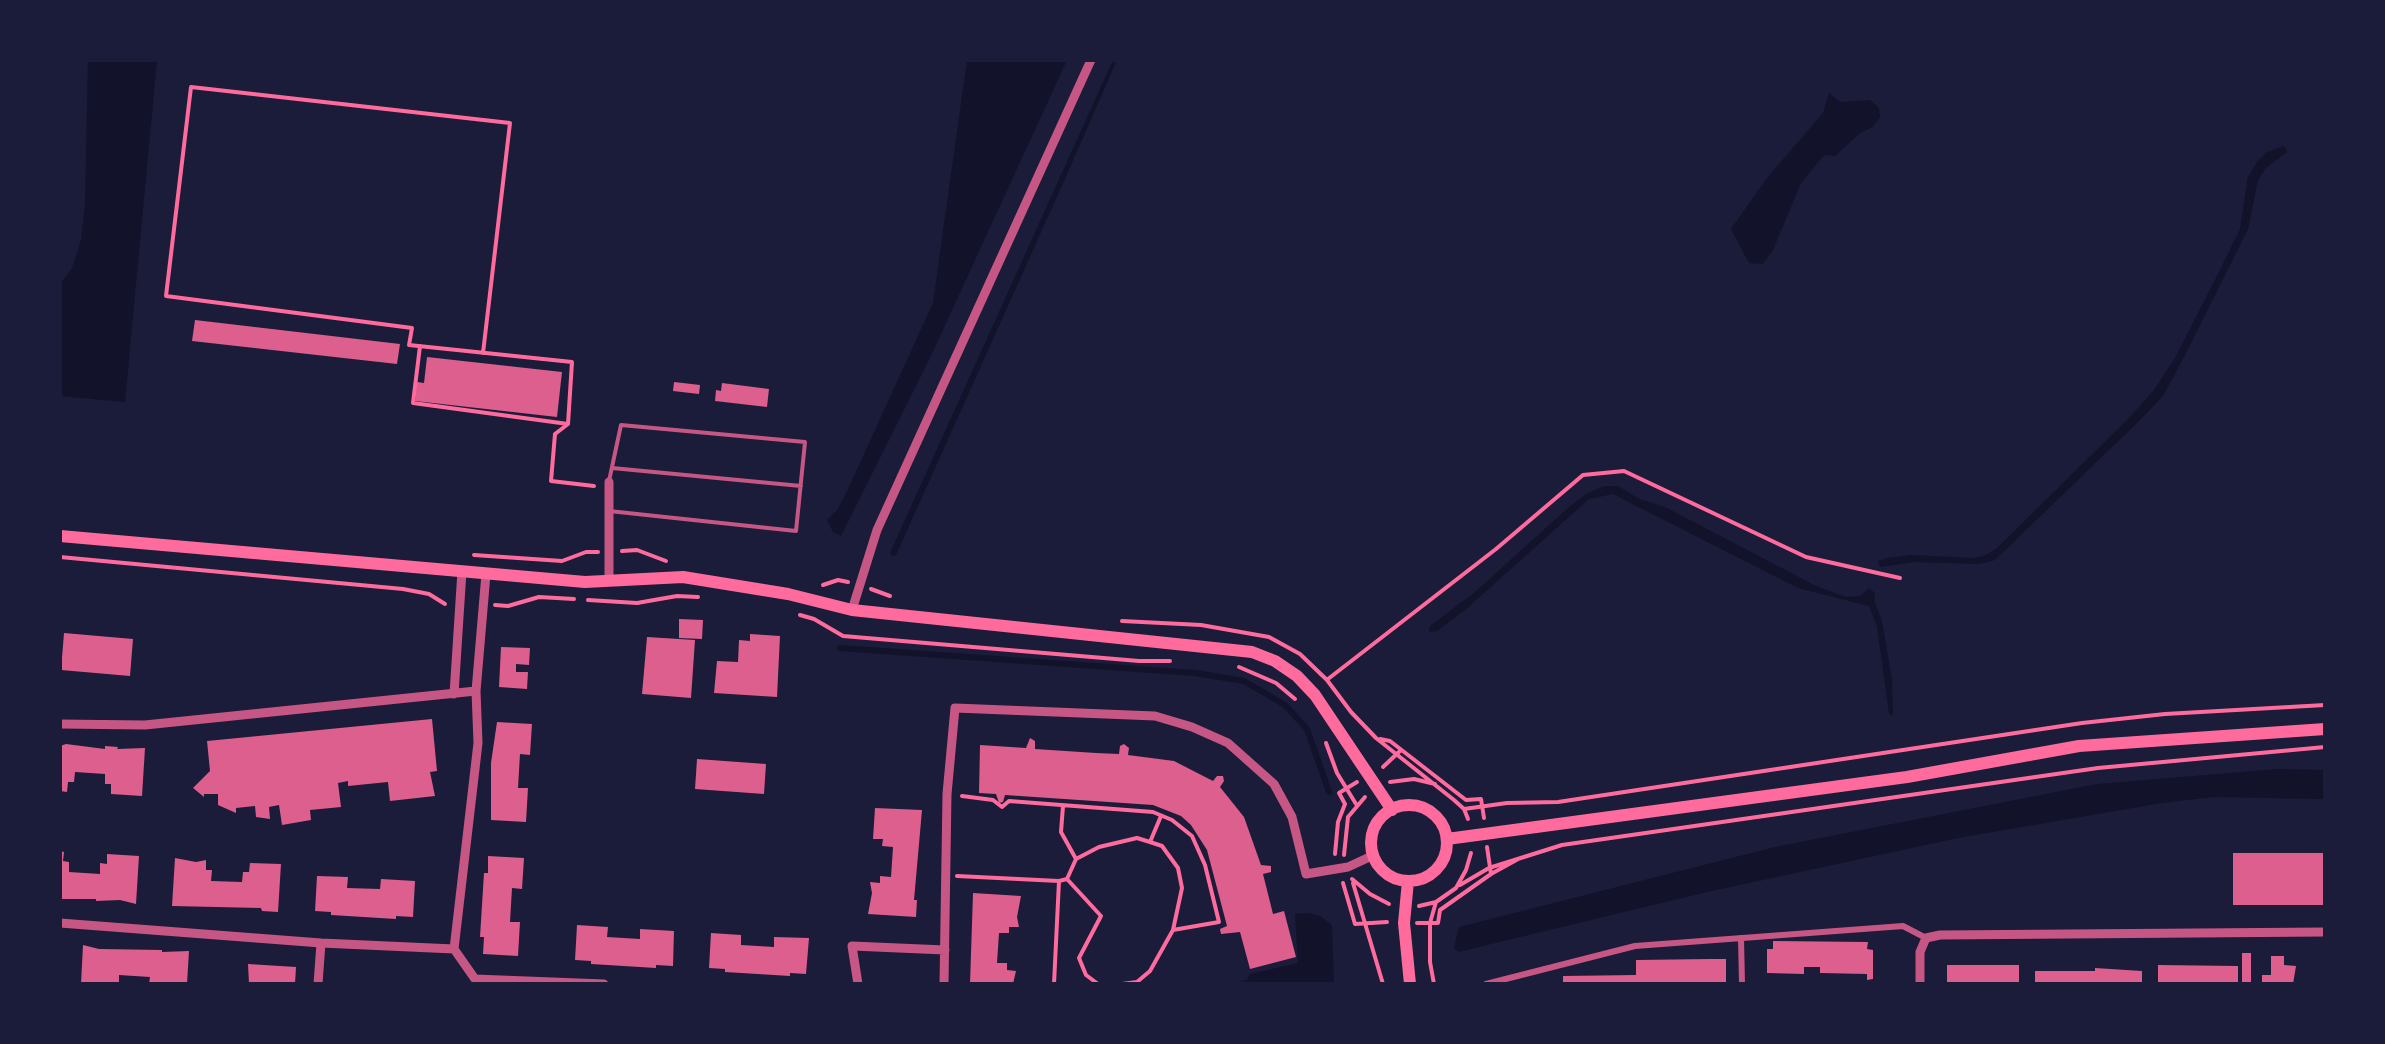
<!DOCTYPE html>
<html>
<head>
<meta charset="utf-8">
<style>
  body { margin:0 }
  #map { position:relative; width:2385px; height:1044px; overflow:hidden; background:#1b1b3a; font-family:Barlow,sans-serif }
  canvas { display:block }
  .frame { position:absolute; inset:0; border:62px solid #1b1b3a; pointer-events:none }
</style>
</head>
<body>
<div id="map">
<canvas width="2385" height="1044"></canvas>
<div class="frame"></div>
</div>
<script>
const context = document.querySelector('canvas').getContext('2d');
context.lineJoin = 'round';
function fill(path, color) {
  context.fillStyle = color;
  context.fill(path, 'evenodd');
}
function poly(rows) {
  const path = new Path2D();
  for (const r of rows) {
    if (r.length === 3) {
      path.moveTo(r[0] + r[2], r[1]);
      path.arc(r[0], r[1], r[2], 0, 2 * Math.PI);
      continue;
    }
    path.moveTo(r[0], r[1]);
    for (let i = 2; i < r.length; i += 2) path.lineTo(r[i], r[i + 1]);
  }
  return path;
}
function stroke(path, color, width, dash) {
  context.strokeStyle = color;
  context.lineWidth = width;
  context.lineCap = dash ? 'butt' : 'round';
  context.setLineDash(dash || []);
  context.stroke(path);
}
fill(poly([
  [88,60,157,60,125,402,60,396,60,285,72,268,81,240,85,204],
  [967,60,1067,60,930,358,841,536,833,532,827,520,838,509,849,487,933,303],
  [1113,60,1117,60,1064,181,896,555,892,556,890,553],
  [1829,93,1840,102,1870,100,1879,108,1880,117,1873,127,1860,133,1835,156,1824,155,1801,183,1773,250,1763,264,1749,263,1731,229,1767,178,1823,113],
  [2284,146,2287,152,2266,168,2258,180,2248,229,2183,359,2163,396,2137,423,1995,560,1979,564,1915,562,1880,567,1878,561,1887,558,1911,555,1972,558,1984,556,1996,549,2130,417,2154,390,2175,358,2219,272,2240,229,2248,177,2257,162,2267,152],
  [1604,486,1618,486,1639,499,1665,507,1816,586,1846,597,1860,596,1869,588,1875,593,1874,601,1882,621,1892,680,1893,716,1889,714,1877,626,1869,606,1798,588,1613,494,1589,499,1465,610,1437,631,1429,632,1430,626,1475,592,1569,507,1586,494],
  [2277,769,2325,770,2325,799,2214,797,2162,803,1958,838,1707,892,1458,952,1454,948,1459,927,1775,847,2097,784],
  [1308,913,1320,916,1332,925,1334,984,1233,984,1247,980,1250,974,1298,963,1295,914]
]), '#12122b');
stroke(poly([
  [840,648,1195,673,1244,681,1285,705,1307,729,1329,792]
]), '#12122b', 6);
fill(poly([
  [195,320,400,344,397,364,192,341],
  [427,357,562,372,557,417,415,401,417,382,424,383],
  [674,382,700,385,699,394,673,391],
  [722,383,769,389,767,407,715,401,716,390,721,391],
  [679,619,703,620,702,639,679,638],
  [64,633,133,639,130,676,61,670],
  [750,634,780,636,777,697,714,693,717,661,738,662,739,640,750,641],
  [647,637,695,640,691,698,642,694],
  [501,647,530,648,529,665,516,664,516,672,528,672,527,689,499,687],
  [432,719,437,771,430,772,435,796,390,801,388,782,348,786,348,781,338,783,341,807,310,810,311,820,282,825,279,805,269,807,270,819,256,817,255,806,236,808,236,813,218,805,218,794,204,794,204,797,193,788,210,771,207,741],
  [497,722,532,724,530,755,520,754,518,788,528,788,526,822,491,820,491,763],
  [1030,738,1035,741,1035,749,1096,753,1119,754,1120,746,1124,744,1129,748,1128,755,1174,761,1213,781,1217,776,1223,776,1224,781,1220,787,1244,817,1261,865,1271,866,1271,872,1263,874,1273,914,1284,911,1296,957,1250,969,1240,932,1221,934,1220,929,1227,926,1207,850,1191,825,1181,816,1153,805,1005,795,1003,802,999,803,996,794,979,793,980,745,1026,748],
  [66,744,105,749,105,746,118,747,117,749,145,748,142,796,111,794,111,784,105,784,105,774,75,772,74,782,68,782,67,792,60,791,60,746],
  [697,759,766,764,764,794,695,789],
  [875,808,922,810,914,900,917,900,916,917,868,914,872,893,870,882,880,883,880,876,891,877,893,847,882,846,883,839,873,839],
  [60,851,64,852,63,861,69,862,69,872,100,874,100,863,107,864,107,854,139,856,136,904,120,900,96,901,96,899,60,899],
  [2233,853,2325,853,2325,905,2233,905],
  [488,856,524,858,522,889,512,888,510,922,520,922,518,956,483,954,484,937,480,937,484,873,488,873],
  [175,858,196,862,206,860,206,870,212,870,211,881,242,882,243,872,249,872,250,863,281,864,278,912,262,911,261,908,172,906],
  [317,876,348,877,347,888,380,889,381,879,415,881,413,917,396,916,396,919,331,915,331,912,315,911],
  [973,893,1021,896,1017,917,1019,927,1009,927,1009,933,999,933,997,963,1007,963,1007,970,1016,971,1013,984,970,984],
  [577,925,608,927,607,937,640,939,640,929,674,931,673,966,656,965,656,968,591,964,591,961,575,960],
  [711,933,741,935,741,945,774,947,774,937,809,938,806,974,790,973,790,976,725,972,725,969,709,968],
  [1773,941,1868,942,1867,949,1873,950,1873,979,1867,980,1867,974,1820,973,1820,967,1804,967,1804,974,1767,973,1767,949,1773,949],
  [83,945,99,949,162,950,162,952,189,951,187,984,149,984,150,977,119,975,119,984,81,984],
  [2242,953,2251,953,2251,984,2242,984],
  [2271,956,2284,956,2284,965,2296,966,2293,984,2262,984,2262,975,2271,975],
  [1710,959,1726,959,1726,984,1563,984,1563,976,1636,975,1636,960],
  [248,964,296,967,295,984,249,984],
  [1947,965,2019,965,2019,984,1947,984],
  [2158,965,2238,966,2238,984,2158,984],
  [2095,968,2142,971,2142,984,2035,984,2035,971,2095,971]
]), '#dd5f8e');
stroke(poly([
  [420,346,413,403,568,424],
  [483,353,510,123,191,87,166,296,412,328,409,345,572,362,568,424,555,434,551,481,594,486],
  [622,551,637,550,666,561],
  [474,555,562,561,586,552,598,552],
  [60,557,403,589,429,594,445,604],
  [823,585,838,580,848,582],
  [871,589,890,596],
  [588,600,637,603,677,596,698,597],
  [495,605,508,606,539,597,574,599],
  [800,615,814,619,843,636,1139,661,1170,661],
  [1122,621,1201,625,1269,637,1300,654,1327,680,1351,712,1376,738,1454,800,1464,809,1468,819],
  [1239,667,1276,683,1295,699],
  [1328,679,1496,549,1583,475,1624,471,1806,557,1900,578],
  [1380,739,1390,741,1466,800,1481,799,1484,818],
  [1326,743,1337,773,1356,804],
  [1383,767,1401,750],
  [1390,782,1414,779,1435,784],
  [962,796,993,800,1002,807,1009,801,1153,812,1172,820,1192,836,1205,865,1219,922,1173,930,1150,971,1137,982,1122,984],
  [1063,806,1061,832,1076,859,1099,847,1137,838,1150,842,1161,816],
  [1464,809,1507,803,1558,802,2082,723,2165,714,2325,705],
  [1150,842,1162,846,1178,868,1182,888,1173,930],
  [1487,847,1491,874,1520,858],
  [1335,854,1338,822,1345,804,1339,793,1357,782],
  [1344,855,1348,817,1365,797],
  [957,876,1059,881,1054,984],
  [1067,879,1101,916,1079,958,1086,975,1098,984],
  [1352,879,1370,894,1389,904],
  [1059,881,1067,879,1076,859],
  [1343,883,1355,924,1387,922],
  [1353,883,1383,984],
  [1460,885,1489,868,1562,845,2098,768,2325,747],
  [1419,906,1436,902,1456,888,1466,870,1471,853],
  [1417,923,1438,923,1440,910,1491,874],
  [1434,984,1430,962,1430,923,1436,902]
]), '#ff6b9d', 4);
stroke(poly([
  [612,468,801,486],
  [609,481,621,425,805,442,796,531,609,511]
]), '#c65784', 4);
stroke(poly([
  [1741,938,1742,984],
  [1486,984,1635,946,1903,926,1926,938]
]), '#c65784', 6);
stroke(poly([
  [609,482,609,580],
  [486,574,476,691,478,743,454,949,475,979,604,984],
  [852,610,877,530,1091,60],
  [454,694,462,571],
  [60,724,145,725,476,691],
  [60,923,321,943,454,949],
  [318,984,321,943],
  [858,984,852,946,945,950],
  [944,984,947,794,955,708,1155,716,1192,727,1228,743,1274,784,1292,817,1306,874,1348,867,1374,855],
  [1920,984,1920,952,1926,938,1940,935,2325,932]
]), '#c65784', 9);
stroke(poly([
  [60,536,585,582,683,577,788,594,852,610,1252,652,1275,661,1297,676,1315,695,1392,810],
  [1409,843,38],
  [1447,839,1907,777,2079,746,2325,729],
  [1408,881,1404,923,1410,984]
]), '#ff6b9d', 12);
</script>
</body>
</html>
